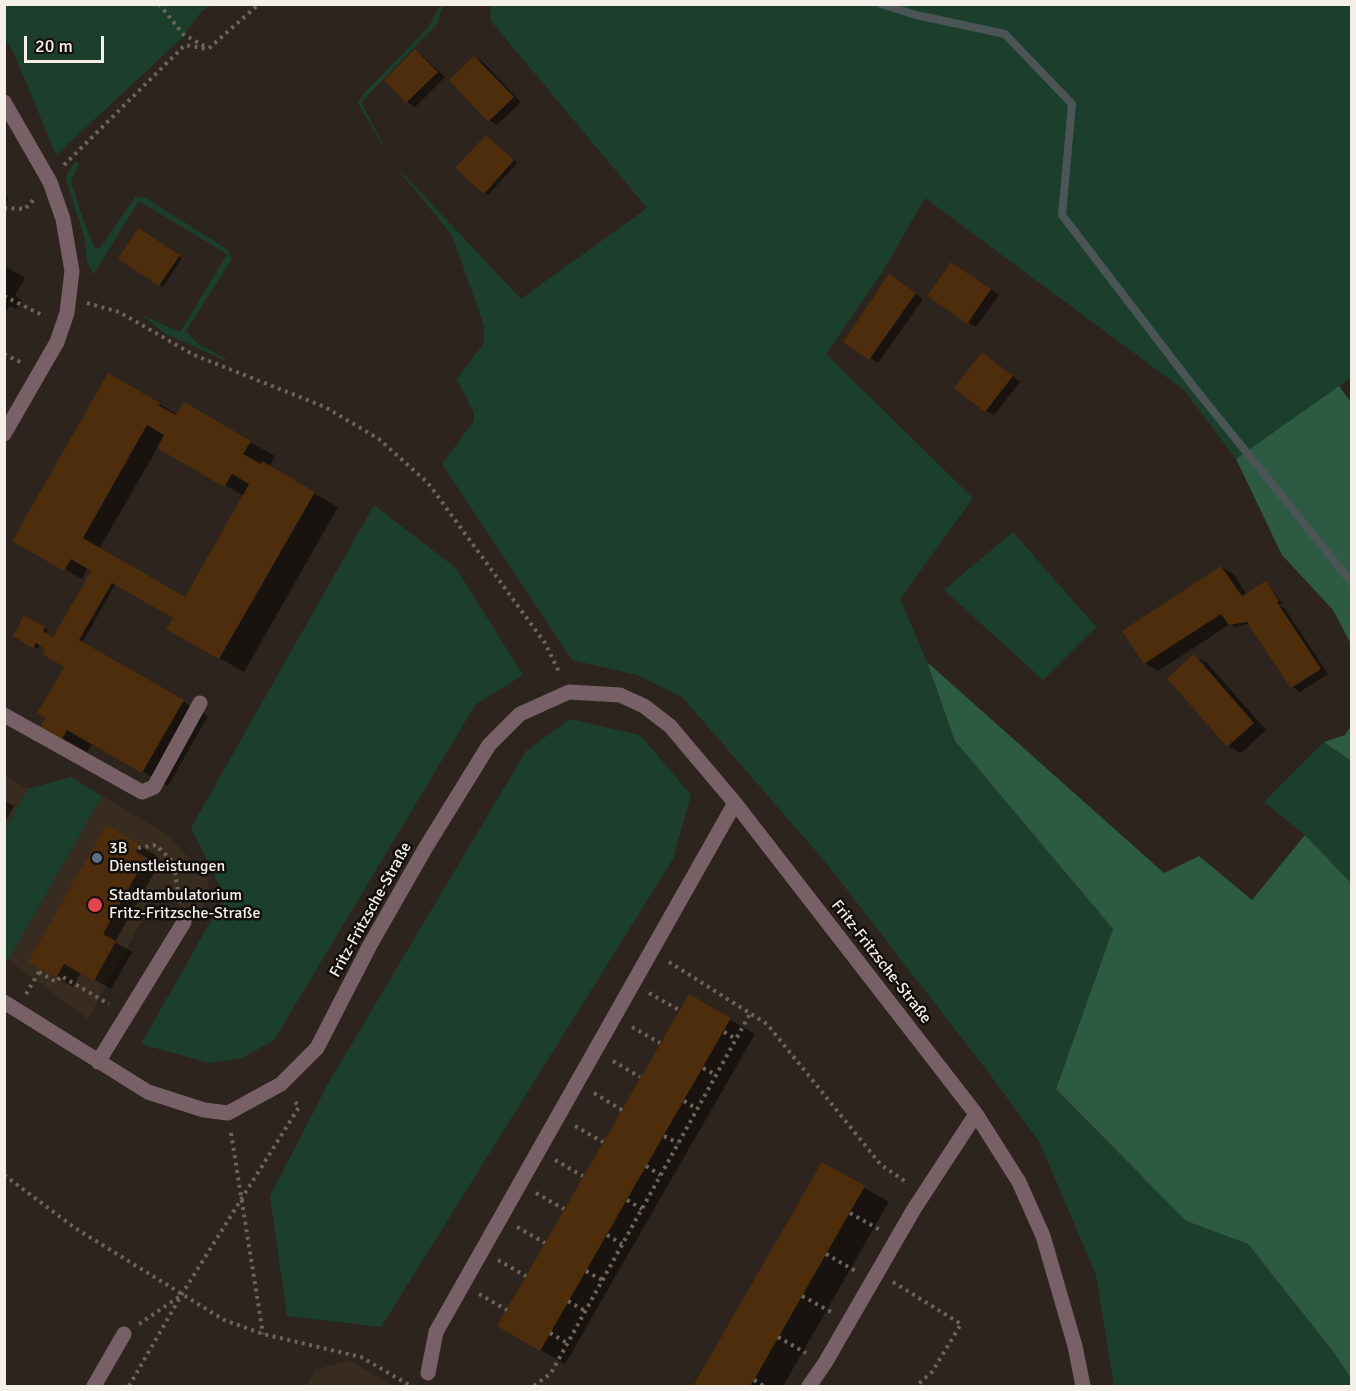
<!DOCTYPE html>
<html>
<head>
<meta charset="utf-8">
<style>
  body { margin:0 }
  #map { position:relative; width:1356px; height:1391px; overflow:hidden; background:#2d241d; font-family:Signika,sans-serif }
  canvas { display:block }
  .frame { position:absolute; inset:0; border:6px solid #f5efea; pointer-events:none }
  .scale { position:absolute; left:24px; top:36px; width:80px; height:27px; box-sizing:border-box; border:3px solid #f5efea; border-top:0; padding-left:8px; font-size:18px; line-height:21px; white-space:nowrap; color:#f5efea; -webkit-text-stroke:4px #120e0b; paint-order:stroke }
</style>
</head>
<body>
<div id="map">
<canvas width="1356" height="1391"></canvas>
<div class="frame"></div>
<div class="scale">20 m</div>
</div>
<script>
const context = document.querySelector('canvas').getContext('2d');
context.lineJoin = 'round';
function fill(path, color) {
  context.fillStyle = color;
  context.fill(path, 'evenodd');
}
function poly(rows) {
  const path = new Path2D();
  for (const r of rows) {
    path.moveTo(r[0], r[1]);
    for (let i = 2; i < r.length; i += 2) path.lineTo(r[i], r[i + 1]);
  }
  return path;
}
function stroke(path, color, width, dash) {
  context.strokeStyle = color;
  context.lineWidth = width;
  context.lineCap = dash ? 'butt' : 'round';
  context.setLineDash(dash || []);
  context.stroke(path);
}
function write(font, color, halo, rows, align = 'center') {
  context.font = font + ' Signika,sans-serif';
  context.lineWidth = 5;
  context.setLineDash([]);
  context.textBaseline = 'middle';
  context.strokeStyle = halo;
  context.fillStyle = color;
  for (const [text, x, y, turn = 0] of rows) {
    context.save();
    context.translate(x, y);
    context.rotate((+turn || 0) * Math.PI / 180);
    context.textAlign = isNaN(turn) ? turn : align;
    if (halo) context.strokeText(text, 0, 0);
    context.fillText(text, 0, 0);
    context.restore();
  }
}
fill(poly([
  [5,776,28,789,5,828],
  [102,796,167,834,209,880,202,917,157,893,88,1019,8,960],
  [349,1360,393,1386,306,1386,315,1370]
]), '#382b1f');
fill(poly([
  [4,5,5,4,212,5,202,11,180,40,56,155,16,58,5,38],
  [440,5,443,5,437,24,361,102,392,162,521,299,647,208,491,21,490,5,1351,5,1351,378,1236,459,1184,390,925,198,883,271,826,354,973,498,900,599,927,662,955,741,1113,929,1056,1089,1186,1221,1248,1244,1332,1350,1351,1378,1351,1386,1114,1386,1096,1275,1040,1143,988,1072,827,864,682,697,637,675,572,660,442,464,474,421,474,413,457,379,484,343,484,326,452,235,392,162,358,103,366,91,428,28],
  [76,161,79,164,71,181,84,223,95,248,100,248,135,197,146,198,228,250,232,259,186,331,198,344,226,359,226,361,164,333,142,315,180,332,227,254,139,201,93,275,87,261,84,236,66,180,67,174],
  [374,505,456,568,523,675,475,705,274,1040,242,1058,209,1063,141,1044,225,896,191,828],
  [1013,532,1096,627,1043,680,944,590],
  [570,719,640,735,691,795,673,859,381,1327,287,1316,270,1196,329,1082,526,751],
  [1324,742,1351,761,1351,883,1305,835,1264,802],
  [71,777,102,796,8,960,4,958,5,828,28,789]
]), '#1b3f2c');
fill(poly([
  [1339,386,1352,404,1351,644,1333,610,1282,555,1236,459],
  [927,662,1164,873,1199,856,1252,900,1305,835,1351,883,1351,1378,1332,1350,1248,1244,1186,1221,1056,1089,1113,929,955,741],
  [1351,726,1351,761,1324,742,1345,735]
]), '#2d5a42');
fill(poly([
  [415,51,423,56,445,77,415,107,407,102],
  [475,58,483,62,521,102,497,125,489,120],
  [490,139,517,163,488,195,484,193],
  [4,193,9,200,4,202],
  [139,230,182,258,163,287,120,259],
  [4,266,25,278,15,296,22,300,16,309,10,306,4,315],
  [960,268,999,295,976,327,968,322],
  [898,281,923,299,878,363,845,341],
  [983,354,1020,382,994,415,986,411],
  [109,375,178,415,250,442,275,456,269,467,338,507,244,672,168,629,175,617,116,583,82,643,208,716,168,786,93,743,87,752,43,727,48,717,66,666,47,648,40,644,38,649,15,636,25,617,48,630,46,634,53,639,93,570,88,567,82,579,14,540],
  [158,447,244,496,185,599,99,549],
  [1222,567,1234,575,1247,595,1266,583,1269,585,1282,603,1279,605,1285,609,1328,674,1300,692,1292,687,1250,623,1234,627,1230,624,1158,671,1145,663,1124,631],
  [1194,656,1207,663,1266,730,1241,753,1228,746],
  [4,801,14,806,4,823],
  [106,827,156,855,153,861,117,841,115,844,157,868,115,942,132,952,111,989,81,972,73,987,30,962],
  [689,996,755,1034,565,1364,499,1326],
  [823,1164,889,1202,783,1386,695,1386]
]), '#0007');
stroke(poly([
  [881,4,916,15,1005,34,1072,104,1062,215,1193,386,1352,583]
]), '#4b5555', 8);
fill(poly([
  [415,49,438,72,406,103,384,80],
  [474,56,514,97,488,122,449,80],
  [486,135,514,160,484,194,455,168],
  [138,228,180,255,159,286,118,259],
  [951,262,991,289,967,324,927,296],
  [889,274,916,293,869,360,843,342],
  [982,352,1013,376,985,412,954,388],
  [108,373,160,403,159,406,176,415,184,402,251,441,243,454,261,464,262,461,315,492,219,659,166,629,173,618,112,583,79,640,184,700,142,773,67,730,62,739,40,727,46,718,37,713,64,667,42,654,45,649,36,643,33,648,13,636,24,615,45,627,43,631,53,637,91,571,71,559,64,571,12,541],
  [147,425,164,435,157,448,224,487,232,474,249,484,185,597,83,538],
  [1221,566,1242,596,1266,581,1279,601,1277,602,1321,669,1291,688,1247,622,1229,625,1221,614,1144,664,1122,631],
  [1194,654,1254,723,1227,747,1167,678],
  [106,825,140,844,135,853,145,859,103,934,116,941,94,981,64,964,56,978,28,962],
  [689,994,731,1018,540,1351,497,1326],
  [822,1162,865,1186,754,1380,750,1386,693,1386]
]), '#4d2d0c');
stroke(poly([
  [159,4,183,34,204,46],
  [64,165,185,45,208,49,259,4],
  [4,208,25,209,35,198],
  [4,296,44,316],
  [87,303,119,312,194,355,325,407,379,439,428,483,545,643,560,674],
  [4,354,22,363],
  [138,848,156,845,173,862,180,903],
  [669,962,767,1024,881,1165,906,1182],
  [39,972,56,982,61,976,109,1004],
  [649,993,679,1010],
  [26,994,39,972],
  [632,1027,660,1043],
  [724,1032,736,1039],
  [613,1061,640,1077],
  [703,1068,716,1075],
  [594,1093,622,1110],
  [684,1101,697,1109],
  [575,1126,603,1142],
  [231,1133,263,1334],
  [664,1136,678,1143],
  [555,1160,583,1176],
  [646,1166,660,1175],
  [4,1175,75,1228,224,1320,263,1334,361,1357,411,1386],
  [536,1193,564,1209],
  [627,1200,642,1209],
  [850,1213,880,1230],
  [517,1227,545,1243],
  [607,1235,622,1244],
  [826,1254,857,1272],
  [498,1260,526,1276],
  [586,1271,602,1280],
  [893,1282,961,1324,932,1372,916,1386],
  [479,1294,507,1310],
  [802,1296,833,1313],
  [568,1301,585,1311],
  [139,1324,180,1296],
  [550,1333,567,1343],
  [778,1337,806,1353],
  [754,1380,764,1386],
  [129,1386,182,1294,299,1107,293,1099],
  [534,1386,551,1373,751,1012]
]), '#6c645d', 4, [3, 4.5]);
stroke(poly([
  [4,102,50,182,63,219,72,271,67,313,57,342,4,434],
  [4,715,142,792,154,787,200,703],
  [4,1002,148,1092,204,1110,228,1113,281,1084,317,1048,370,945,426,847,489,745,520,714,569,692,620,695,644,706,670,726,735,803,976,1114,1019,1182,1043,1236,1075,1346,1083,1386],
  [98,1062,184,922],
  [428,1373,436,1332,735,803],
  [94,1386,124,1334],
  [809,1386,825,1363,914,1209,976,1114]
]), '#776166', 15);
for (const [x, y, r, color] of [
  [97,858,6,"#5c6f8a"],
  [95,905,8,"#e0444e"]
]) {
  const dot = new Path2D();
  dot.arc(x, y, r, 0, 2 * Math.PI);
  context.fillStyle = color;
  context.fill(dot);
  stroke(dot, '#120e0b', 2);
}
write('16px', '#f5efea', '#120e0b', [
  ["3B",109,849],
  ["Dienstleistungen",109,867],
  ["Stadtambulatorium",109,896],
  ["Fritz-Fritzsche-Straße",109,914]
], 'left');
write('16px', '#f5efea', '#120e0b', [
  ["Fritz-Fritzsche-Straße",371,910,-61],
  ["Fritz-Fritzsche-Straße",881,962,52]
]);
</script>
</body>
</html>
